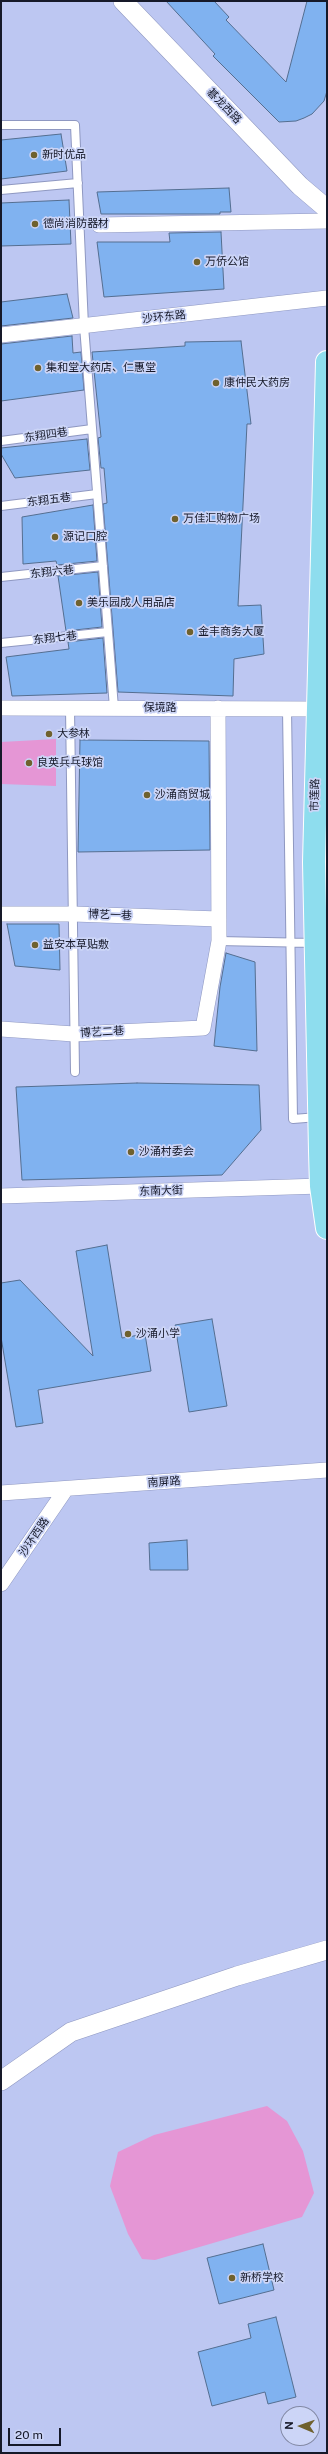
<!DOCTYPE html>
<html>
<head>
<meta charset="utf-8">
<style>
  body { margin:0 }
  #map { position:relative; width:328px; height:2454px; overflow:hidden; background:#bdc7f2; font-family:"Public Sans",sans-serif }
  canvas { display:block }
  .frame { position:absolute; inset:0; border:2px solid #161929; pointer-events:none }
  .north { position:absolute; left:280px; top:2406px; width:40px; height:40px; box-sizing:border-box; background:#ccd5f7; border:1px solid #838aa5; border-radius:50%; rotate:272deg; font-size:11px; font-weight:700; line-height:16px; text-align:center; color:#161929 }
  .north::after { content:''; display:block; margin:auto; width:14px; height:18px; background:#6f612e; clip-path:polygon(50% 0,100% 100%,50% 72%,0 100%) }
  .scale { position:absolute; left:8px; top:2428px; width:53px; height:18px; box-sizing:border-box; border:2px solid #161929; border-top:0; padding-left:5px; font-size:12px; line-height:14px; white-space:nowrap; color:#161929; -webkit-text-stroke:3px #ccd5f7; paint-order:stroke }
</style>
</head>
<body>
<div id="map">
<canvas width="328" height="2454"></canvas>
<div class="frame"></div>
<div class="north">N</div>
<div class="scale">20 m</div>
</div>
<script>
const context = document.querySelector('canvas').getContext('2d');
context.lineJoin = 'round';
function fill(path, color) {
  context.fillStyle = color;
  context.fill(path, 'evenodd');
}
function poly(rows) {
  const path = new Path2D();
  for (const r of rows) {
    path.moveTo(r[0], r[1]);
    for (let i = 2; i < r.length; i += 2) path.lineTo(r[i], r[i + 1]);
  }
  return path;
}
function stroke(path, color, width, dash) {
  context.strokeStyle = color;
  context.lineWidth = width;
  context.lineCap = dash ? 'butt' : 'round';
  context.setLineDash(dash || []);
  context.stroke(path);
}
function write(font, color, halo, rows, align = 'center') {
  context.font = font + ' "Public Sans","Noto Sans SC",sans-serif';
  context.lineWidth = 3.5;
  context.setLineDash([]);
  context.textBaseline = 'middle';
  context.strokeStyle = halo;
  context.fillStyle = color;
  for (const [text, x, y, turn = 0] of rows) {
    context.save();
    context.translate(x, y);
    context.rotate((+turn || 0) * Math.PI / 180);
    context.textAlign = isNaN(turn) ? turn : align;
    if (halo) context.strokeText(text, 0, 0);
    context.fillText(text, 0, 0);
    context.restore();
  }
}
fill(poly([
  [56,739,56,786,1,784,1,742],
  [267,2106,287,2121,303,2151,314,2193,302,2217,155,2260,142,2259,128,2234,110,2186,118,2152,154,2135]
]), '#e596d5');
const building = poly([
  [166,1,214,1,229,17,226,20,286,82,307,1,327,1,327,91,324,101,312,114,304,118,296,121,279,122,213,56,215,54,166,1],
  [61,134,67,171,1,179,1,140,61,134],
  [229,188,231,212,220,212,220,214,101,214,97,192,229,188],
  [69,200,71,244,1,246,1,203,69,200],
  [221,232,224,289,104,297,97,242,170,242,169,233,221,232],
  [67,294,73,318,1,326,1,302,67,294],
  [72,336,73,353,81,352,84,390,1,401,1,344,72,336],
  [241,341,251,424,247,424,238,606,261,605,264,654,234,659,233,696,118,692,103,504,107,503,104,468,101,468,98,438,101,437,92,352,185,346,185,342,241,341],
  [87,439,90,470,15,478,1,454,1,448,87,439],
  [93,505,97,561,57,565,56,561,23,564,22,517,93,505],
  [98,572,102,627,66,631,58,576,98,572],
  [103,638,107,693,12,696,6,657,69,649,68,642,103,638],
  [80,740,209,741,210,850,78,852,80,740],
  [7,924,59,924,60,970,15,966,7,924],
  [226,953,255,962,257,1051,214,1046,220,987,226,953],
  [137,1083,259,1085,261,1130,222,1175,22,1180,16,1087,137,1083],
  [107,1245,122,1338,145,1334,151,1371,38,1390,43,1423,16,1427,1,1337,1,1283,20,1280,93,1356,76,1251,107,1245],
  [212,1319,227,1406,189,1412,175,1325,212,1319],
  [187,1540,188,1570,150,1570,149,1543,187,1540],
  [263,2244,274,2290,219,2304,207,2258,263,2244],
  [276,2317,296,2397,268,2404,265,2392,212,2406,198,2352,251,2338,248,2324,276,2317]
]);
fill(building, '#80b2f0');
stroke(building, '#546e90', 1);
const service = poly([
  [1,125,75,125,84,326,114,708],
  [1,190,78,183],
  [1,441,92,429],
  [1,506,97,494],
  [1,577,103,566],
  [1,643,108,632],
  [70,708,75,1072],
  [287,709,293,1119,318,1117],
  [219,941,314,943]
]);
const minor = poly([
  [99,225,327,221],
  [1,335,327,298],
  [1,708,318,709],
  [1,914,73,914,219,919],
  [1,1029,74,1034,203,1028,219,941,218,708],
  [1,1196,321,1186],
  [1,1493,327,1470],
  [1,1584,66,1489]
]);
const tertiary = poly([
  [123,1,300,186,327,209],
  [1,2081,71,2032,237,1976,327,1950]
]);
const primary = poly([
  [327,362,314,862,320,1151,321,1186,327,1228]
]);
stroke(service, '#8f98c1', 10);
stroke(minor, '#8f98c1', 16);
stroke(tertiary, '#8f98c1', 20);
stroke(primary, '#fff', 24);
stroke(service, '#fff', 8);
stroke(minor, '#fff', 15);
stroke(tertiary, '#fff', 19);
stroke(primary, '#8eddee', 22);
for (const [x, y, r, color] of [
  [34,155,4,"#6f612e"],
  [35,224,4,"#6f612e"],
  [197,262,4,"#6f612e"],
  [38,368,4,"#6f612e"],
  [216,383,4,"#6f612e"],
  [175,519,4,"#6f612e"],
  [55,537,4,"#6f612e"],
  [79,603,4,"#6f612e"],
  [190,632,4,"#6f612e"],
  [49,734,4,"#6f612e"],
  [29,763,4,"#6f612e"],
  [147,795,4,"#6f612e"],
  [35,945,4,"#6f612e"],
  [131,1152,4,"#6f612e"],
  [128,1334,4,"#6f612e"],
  [232,2278,4,"#6f612e"]
]) {
  const dot = new Path2D();
  dot.arc(x, y, r, 0, 2 * Math.PI);
  context.fillStyle = color;
  context.fill(dot);
  stroke(dot, '#ccd5f7', 1.5);
}
write('11px', '#161929', '#ccd5f7', [
  ["碁龙西路",224,106,46],
  ["沙环东路",164,317,-6],
  ["东翔四巷",46,435,-8],
  ["东翔五巷",49,500,-7],
  ["东翔六巷",52,572,-6],
  ["东翔七巷",55,638,-6],
  ["保境路",160,708],
  ["市莲路",315,795,-89],
  ["博艺一巷",110,915,2],
  ["博艺二巷",102,1032,-3],
  ["东南大街",161,1191,-2],
  ["南屏路",164,1482,-4],
  ["沙环西路",34,1537,-56]
]);
write('11px', '#161929', '#ccd5f7', [
  ["新时优品",42,155],
  ["德尚消防器材",43,224],
  ["万侨公馆",205,262],
  ["集和堂大药店、仁惠堂",46,368],
  ["康仲民大药房",224,383],
  ["万佳汇购物广场",183,519],
  ["源记口腔",63,537],
  ["美乐园成人用品店",87,603],
  ["金丰商务大厦",198,632],
  ["大参林",57,734],
  ["良英兵乓球馆",37,763],
  ["沙涌商贸城",155,795],
  ["益安本草贴敷",43,945],
  ["沙涌村委会",139,1152],
  ["沙涌小学",136,1334],
  ["新桥学校",240,2278]
], 'left');
</script>
</body>
</html>
